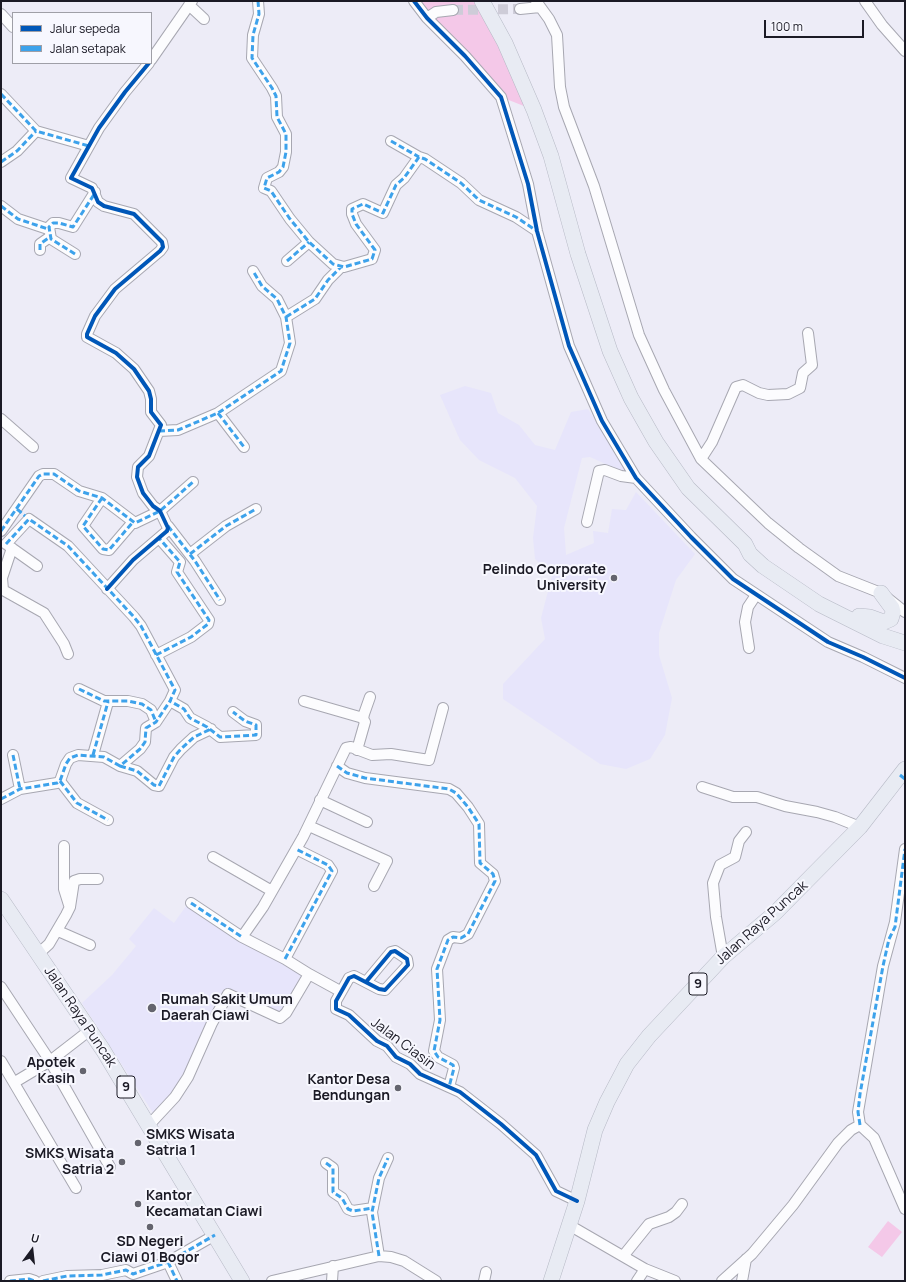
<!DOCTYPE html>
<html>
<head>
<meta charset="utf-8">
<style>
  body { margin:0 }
  #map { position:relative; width:906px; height:1282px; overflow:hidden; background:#edecf7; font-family:Manrope,sans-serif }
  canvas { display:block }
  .frame { position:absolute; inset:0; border:2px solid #1b1a25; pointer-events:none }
  .legend { position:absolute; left:12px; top:12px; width:140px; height:52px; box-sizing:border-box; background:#f7f7fe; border:1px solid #9f9fa7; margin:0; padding:5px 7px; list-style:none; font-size:12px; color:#1b1a25 }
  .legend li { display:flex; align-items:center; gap:8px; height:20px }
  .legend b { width:20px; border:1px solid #9f9fa7 }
  .north { position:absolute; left:12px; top:1230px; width:40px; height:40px; -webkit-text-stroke:3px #f7f7fe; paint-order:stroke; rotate:15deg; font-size:11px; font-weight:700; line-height:16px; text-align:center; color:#1b1a25 }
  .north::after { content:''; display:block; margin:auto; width:14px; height:18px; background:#1b1a25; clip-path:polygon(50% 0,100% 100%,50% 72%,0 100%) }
  .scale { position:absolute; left:764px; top:20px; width:100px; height:18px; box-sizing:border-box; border:2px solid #1b1a25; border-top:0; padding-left:5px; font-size:12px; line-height:14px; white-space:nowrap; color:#1b1a25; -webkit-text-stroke:3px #f7f7fe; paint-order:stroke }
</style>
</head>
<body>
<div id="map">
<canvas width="906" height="1282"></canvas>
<div class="frame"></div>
<ul class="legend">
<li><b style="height:5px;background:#0057b8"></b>Jalur sepeda</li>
<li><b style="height:5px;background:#3da2eb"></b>Jalan setapak</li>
</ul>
<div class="north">U</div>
<div class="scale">100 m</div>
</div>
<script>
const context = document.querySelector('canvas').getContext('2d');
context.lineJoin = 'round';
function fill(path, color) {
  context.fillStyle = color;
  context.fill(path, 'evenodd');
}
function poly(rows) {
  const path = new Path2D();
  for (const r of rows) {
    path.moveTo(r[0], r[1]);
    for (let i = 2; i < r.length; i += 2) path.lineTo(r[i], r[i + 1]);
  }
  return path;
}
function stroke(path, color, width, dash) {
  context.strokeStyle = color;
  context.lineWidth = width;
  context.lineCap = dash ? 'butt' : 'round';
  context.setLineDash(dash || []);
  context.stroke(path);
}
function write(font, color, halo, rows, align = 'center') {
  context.font = font + ' Manrope,sans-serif';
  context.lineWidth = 4;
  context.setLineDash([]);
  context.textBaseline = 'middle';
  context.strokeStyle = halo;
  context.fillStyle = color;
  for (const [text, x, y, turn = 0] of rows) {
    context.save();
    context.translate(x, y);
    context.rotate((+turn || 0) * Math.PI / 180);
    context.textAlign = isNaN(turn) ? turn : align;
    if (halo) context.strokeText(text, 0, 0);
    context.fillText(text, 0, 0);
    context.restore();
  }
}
fill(poly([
  [465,386,491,393,498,413,519,425,535,445,555,450,571,412,588,409,630,475,590,457,582,458,564,528,566,555,594,543,593,531,608,533,612,509,626,510,636,492,695,554,676,580,659,633,659,655,672,698,665,735,650,759,626,769,600,764,503,699,503,684,545,639,541,618,552,576,535,559,533,538,537,506,515,478,479,460,460,440,440,395],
  [186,906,250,946,299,968,304,977,282,1015,225,994,184,1079,155,1116,82,1003,112,975,136,946,129,939,154,908,174,923]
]), '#e7e5fb');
fill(poly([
  [414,1,481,1,534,110,501,97],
  [888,1221,902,1232,882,1257,868,1247]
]), '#f4c8e8');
stroke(poly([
  [453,10,520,9]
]), '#ceccd8', 10, [10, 5]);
const minor = poly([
  [258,1,259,14,253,35,252,58,272,88,276,96,277,117,286,134,286,152,283,167,279,172,267,178,264,188,271,191,290,219,309,242,333,264,344,267,372,259,375,250,356,224,352,214,352,209,363,204,383,213,396,185,404,178,419,157,425,159,461,183,479,200,516,217,537,231],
  [414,1,427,18,465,56,501,97,528,184,537,231,569,346,602,421,636,478,691,537,733,579,828,642,863,657,905,678],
  [536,1,549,19,557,35,560,87,564,107,594,186,639,335,664,390,701,459,768,523,799,548,838,576,881,593,905,612],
  [865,1,882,25,905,51],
  [189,5,204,19],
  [520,9,540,7],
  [1,14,13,27],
  [427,18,436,12,453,10],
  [151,60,192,1],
  [1,94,36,131,89,146],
  [391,141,419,157],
  [1,162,17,151,36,131],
  [1,206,18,219,48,229],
  [40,250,40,244,50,237],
  [75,254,51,239,49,227,53,223,59,223,73,227,95,192],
  [287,261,309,242],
  [286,317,315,299,328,280,341,267],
  [218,413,244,447],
  [1,419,33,447],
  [159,431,178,430,218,413,281,371,290,343,286,317,277,299,262,286,253,271],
  [701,459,712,442,736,387,743,385,759,393,768,395,788,394,800,388,803,373,812,365,808,333],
  [102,498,83,526,103,549,109,550,133,522],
  [587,522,599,471,605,470,621,476,636,478],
  [168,526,195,561,220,600],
  [1,531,39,476,43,474,54,474,79,491,102,498,135,523,160,511,193,482],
  [6,544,29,519,68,546,134,617,141,626,175,690,170,701,184,709,190,718,207,727,220,737,256,735,256,725,245,721,233,712],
  [6,544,37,566],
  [12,548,2,578,3,590,44,613,64,644,68,654],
  [190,554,226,526,256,509],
  [107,589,133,560,167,531,168,528,160,511,153,506,143,493,137,477,138,467,149,456,161,425,151,412,151,399,149,391,134,369,116,353,87,337,87,334,95,316,115,289,160,251,163,247,162,242,134,214,104,206,98,202,92,188,71,178,99,128,125,92,149,63],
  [749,648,745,622,748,607,756,595],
  [156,655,191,637,208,624,209,620,177,572,180,562,159,538],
  [79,689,104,701,128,701,142,704,151,710,156,722],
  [304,701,363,718],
  [357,750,365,722,363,719,364,714,370,697],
  [13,755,20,789],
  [93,755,108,702],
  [120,766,137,771,154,785,159,786,174,757,181,749,194,737,211,729],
  [337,766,347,773,365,778,449,789,456,793,468,807,479,824,480,863,493,874,495,881,468,934,461,938,453,937,448,940,437,969,440,1020,434,1051,438,1057,453,1065,454,1068,449,1087],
  [60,781,77,803,108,820],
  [702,787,733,797,757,797,785,806,817,812,835,817,860,827],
  [1,799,20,789,57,783,60,781,66,764,70,758,78,755,104,757,120,766,140,749,145,742,146,728,156,722,170,701],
  [320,800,367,822],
  [309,826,387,861,374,886],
  [64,846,64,889,69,905],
  [905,849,895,922,883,966,858,1112,860,1125,874,1138,905,1209],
  [213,857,272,891],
  [191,903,242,937],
  [58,931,90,945],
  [38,954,49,944,66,915,70,907,74,881,80,879,98,879],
  [723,957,716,917,713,883,720,865,735,857,739,841,746,832],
  [285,959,332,871,328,865,296,849],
  [309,974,285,959,242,937,263,907,303,837,346,748,351,747,372,755,391,754,429,760,443,708],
  [366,982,391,952,395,951,407,959,408,965,385,990,379,989,354,976,349,978,336,1001,336,1009,349,1015,377,1041,387,1046,396,1057,410,1064,420,1074,460,1092,501,1124,536,1155,556,1191,577,1201],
  [1,987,50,1061,110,1167],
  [1,1061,76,1188],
  [15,1082,50,1061,90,1030],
  [149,1125,175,1097,188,1077,212,1023,228,994,280,1018,286,1013,309,974,340,991],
  [326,1163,333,1168,333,1192,342,1198,348,1209,353,1211,373,1208],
  [569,1225,645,1269,675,1281],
  [624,1255,649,1224,669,1217,676,1212,682,1204],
  [379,1256,372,1212,379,1178,388,1158],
  [168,1262,177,1281],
  [10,1281,29,1279,35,1281],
  [43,1281,67,1276,102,1275,126,1270,133,1274,168,1262,215,1235],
  [272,1281,379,1256,391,1257,404,1261,436,1281],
  [332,1281,333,1266],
  [484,1281,486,1272],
  [637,1281,645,1269],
  [722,1281,752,1254,793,1205,838,1143,851,1130,860,1125],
  [742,1281,746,1259]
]);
const highway = poly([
  [482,1,505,43,534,110,551,156,578,254,610,351,631,398,656,442,688,488,745,544,750,554,763,566,819,604,883,636,905,643],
  [859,616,870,617,884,622,891,619,893,612,892,608,881,593],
  [1,899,103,1050,242,1281],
  [551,1281,577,1201,595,1130,607,1102,627,1064,649,1036,723,957,775,913,860,827,905,769]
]);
stroke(minor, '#a7a7b1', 12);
stroke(highway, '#b6b9c5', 16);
stroke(minor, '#fcfcfe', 10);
stroke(highway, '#e8ebf3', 15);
stroke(poly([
  [258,1,259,14,253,35,252,58,272,88,276,96,277,117,286,134,286,152,283,167,279,172,267,178,264,188,271,191,290,219,309,242,333,264,344,267,372,259,375,250,356,224,352,214,352,209,363,204,383,213,396,185,404,178,419,157,425,159,461,183,479,200,516,217,537,231],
  [1,94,36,131,89,146,87,149],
  [391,141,419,157],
  [1,162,17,151,36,131],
  [1,206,18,219,48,229],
  [40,250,40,244,50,237],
  [75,254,51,239,49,227,53,223,59,223,73,227,95,193],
  [287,261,309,242],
  [286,317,315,299,328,280,341,267],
  [218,413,244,447],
  [159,431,178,430,218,413,281,371,290,343,286,317,277,299,262,286,253,271],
  [102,498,83,526,103,549,109,550,133,522],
  [17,509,25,516],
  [168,526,195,561,220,600],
  [1,531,39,476,43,474,54,474,79,491,102,498,135,523,160,511,193,482],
  [6,544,29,519,68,546,134,617,141,626,175,690,170,701,184,709,190,718,207,727,220,737,256,735,256,725,245,721,233,712],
  [190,554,226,526,256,509],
  [156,655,191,637,208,624,209,620,177,572,180,562,159,538],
  [79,689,104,701,128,701,142,704,151,710,156,722],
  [13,755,20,789],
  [93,755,108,702],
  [120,766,137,771,154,785,159,786,174,757,181,749,194,737,211,729],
  [337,766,347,773,365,778,449,789,456,793,468,807,479,824,480,863,493,874,495,881,468,934,461,938,453,937,448,940,437,969,440,1020,434,1051,438,1057,453,1065,454,1068,449,1087],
  [900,775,905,779],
  [60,781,77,803,108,820],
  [1,799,20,789,57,783,60,781,66,764,70,758,78,755,104,757,120,766,140,749,145,742,146,728,156,722,170,701],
  [191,903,242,937],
  [285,959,332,871,328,865,296,849],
  [860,1125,858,1112,860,1094,883,966,889,939,895,927,905,849],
  [326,1163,333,1168,333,1192,342,1198,348,1209,353,1211,373,1208],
  [379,1256,372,1212,379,1178,388,1158],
  [168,1262,177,1281],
  [10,1281,29,1279,35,1281],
  [43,1281,67,1276,102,1275,126,1270,133,1274,168,1262,215,1235]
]), '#3da2eb', 3, [6, 3]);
stroke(poly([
  [414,1,427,18,465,56,501,97,528,184,537,231,569,346,602,421,636,478,691,537,733,579,828,642,863,657,905,678],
  [107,589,133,560,167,531,168,528,160,511,153,506,143,493,137,477,138,467,149,456,161,425,151,412,151,399,149,391,134,369,116,353,87,337,87,334,95,316,115,289,160,251,163,247,162,242,134,214,104,206,98,202,92,188,71,178,99,128,125,92,149,63],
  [366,982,391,952,395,951,407,959,408,965,385,990,379,989,354,976,349,978,336,1001,336,1009,349,1015,377,1041,387,1046,396,1057,410,1064,420,1074,460,1092,501,1124,536,1155,556,1191,577,1201]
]), '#0057b8', 4);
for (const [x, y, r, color] of [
  [614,578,4,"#64646e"],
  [152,1008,5,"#64646e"],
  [83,1071,4,"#64646e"],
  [398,1088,4,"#64646e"],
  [138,1143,4,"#64646e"],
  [122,1162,4,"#64646e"],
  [138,1204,4,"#64646e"],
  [150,1227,4,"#64646e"]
]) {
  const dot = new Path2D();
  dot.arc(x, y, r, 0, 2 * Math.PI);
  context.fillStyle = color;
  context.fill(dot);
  stroke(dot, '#f7f7fe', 1.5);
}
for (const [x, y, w] of [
  [698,984,18],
  [126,1087,18]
]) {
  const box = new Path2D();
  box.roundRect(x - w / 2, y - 11, w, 22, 3);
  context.fillStyle = '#f7f7fe';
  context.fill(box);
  stroke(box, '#1b1a25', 1);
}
write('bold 13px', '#1b1a25', null, [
  ["9",698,984],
  ["9",126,1087]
]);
write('bold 14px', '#1b1a25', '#f7f7fe', [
  ["Pelindo Corporate",606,570],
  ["University",606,586],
  ["Rumah Sakit Umum",161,1000,"left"],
  ["Daerah Ciawi",161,1016,"left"],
  ["Apotek",75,1063],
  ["Kasih",75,1079],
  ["Kantor Desa",390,1080],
  ["Bendungan",390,1096],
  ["SMKS Wisata",146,1135,"left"],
  ["Satria 1",146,1151,"left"],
  ["SMKS Wisata",114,1154],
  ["Satria 2",114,1170],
  ["Kantor",146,1196,"left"],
  ["Kecamatan Ciawi",146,1212,"left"],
  ["SD Negeri",150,1242,"center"],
  ["Ciawi 01 Bogor",150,1258,"center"]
], 'right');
write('14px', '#1b1a25', '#f7f7fe', [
  ["Jalan Raya Puncak",762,923,-42],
  ["Jalan Raya Puncak",80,1017,56],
  ["Jalan Ciasin",403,1044,37]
]);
</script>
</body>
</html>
